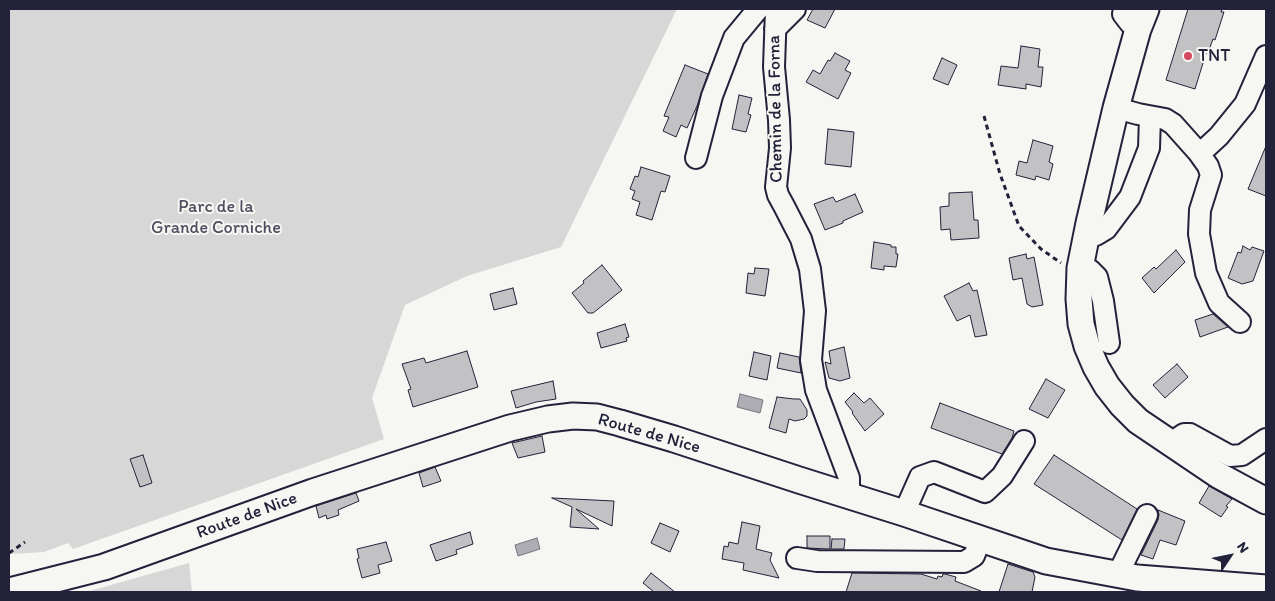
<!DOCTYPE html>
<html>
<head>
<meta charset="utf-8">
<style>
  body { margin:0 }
  #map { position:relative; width:1275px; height:601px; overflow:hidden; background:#f6f6f2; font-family:Itim,sans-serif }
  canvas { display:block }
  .frame { position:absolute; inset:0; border:10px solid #22223b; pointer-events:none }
  .north { position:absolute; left:1205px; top:531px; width:50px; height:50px; -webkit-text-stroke:4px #f6f6f2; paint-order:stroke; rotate:56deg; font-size:14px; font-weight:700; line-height:20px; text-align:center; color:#22223b }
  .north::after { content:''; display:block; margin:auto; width:18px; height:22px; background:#22223b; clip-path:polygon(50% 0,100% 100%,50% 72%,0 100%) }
</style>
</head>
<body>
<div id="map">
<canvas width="1275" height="601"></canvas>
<div class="frame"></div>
<div class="north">N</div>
</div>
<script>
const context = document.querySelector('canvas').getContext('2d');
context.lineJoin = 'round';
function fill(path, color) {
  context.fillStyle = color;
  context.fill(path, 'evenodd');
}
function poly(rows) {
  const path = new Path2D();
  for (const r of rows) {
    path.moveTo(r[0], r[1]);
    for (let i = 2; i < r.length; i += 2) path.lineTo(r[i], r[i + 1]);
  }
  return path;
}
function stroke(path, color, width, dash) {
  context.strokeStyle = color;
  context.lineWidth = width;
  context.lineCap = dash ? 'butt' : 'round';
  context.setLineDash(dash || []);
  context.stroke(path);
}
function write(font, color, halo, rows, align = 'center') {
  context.font = font + ' Itim,sans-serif';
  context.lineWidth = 4;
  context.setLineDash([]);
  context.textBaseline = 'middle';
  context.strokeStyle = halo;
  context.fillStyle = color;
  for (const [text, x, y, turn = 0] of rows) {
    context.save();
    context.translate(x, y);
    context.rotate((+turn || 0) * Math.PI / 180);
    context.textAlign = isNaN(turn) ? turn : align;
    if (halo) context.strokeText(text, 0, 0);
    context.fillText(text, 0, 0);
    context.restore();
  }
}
fill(poly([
  [9,9,677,9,561,247,467,276,405,305,372,398,384,439,73,549,68,543,44,552,9,554],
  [189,563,192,592,86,592]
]), '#d7d7d7');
const water = poly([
  [740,394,763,400,760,413,737,407,740,394],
  [537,538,540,549,518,556,515,545,537,538]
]);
fill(water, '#adadb3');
stroke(water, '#757583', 1);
const building = poly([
  [813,9,835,9,825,28,807,20,813,9],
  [1188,9,1222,9,1221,12,1224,12,1215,40,1213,39,1209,50,1207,50,1195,89,1166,80,1188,9],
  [1021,46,1040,49,1038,67,1043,67,1041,87,1026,84,1026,89,998,85,1001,66,1018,68,1021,46],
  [835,53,850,61,845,70,851,73,838,99,806,82,813,70,820,74,828,60,830,61,835,53],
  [942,58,957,65,948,85,933,79,942,58],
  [685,65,708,74,697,106,687,128,681,125,676,137,663,131,669,117,664,116,685,65],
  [739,95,752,98,748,114,751,115,746,132,732,129,739,95],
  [828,129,854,132,851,167,825,164,828,129],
  [1033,140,1053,146,1049,162,1053,164,1049,180,1036,176,1035,180,1016,175,1019,161,1027,163,1033,140],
  [1266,146,1266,196,1248,189,1266,146],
  [641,167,670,176,665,192,661,191,652,220,636,215,640,202,632,199,635,191,630,189,635,176,638,177,641,167],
  [972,192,974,220,978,220,979,238,951,240,950,229,941,230,940,207,949,206,949,193,972,192],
  [855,194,863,212,843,221,843,223,825,230,814,204,833,197,836,202,855,194],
  [874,242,891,245,891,247,896,247,896,254,898,254,896,267,884,266,884,270,871,268,874,242],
  [1243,246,1250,250,1252,247,1264,251,1253,281,1242,284,1228,278,1238,252,1241,253,1243,246],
  [1176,250,1185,262,1154,293,1142,278,1154,267,1156,269,1176,250],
  [1026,254,1027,259,1034,257,1043,305,1032,307,1027,304,1022,278,1013,280,1009,258,1026,254],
  [602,265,622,290,593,313,588,313,572,293,584,283,583,281,602,265],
  [755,268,769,269,765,296,746,293,748,273,754,274,755,268],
  [969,283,973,291,977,290,987,335,975,337,970,315,957,321,944,296,969,283],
  [513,288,517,304,494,310,490,294,513,288],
  [1213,314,1228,327,1200,337,1195,320,1213,314],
  [625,324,629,337,626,338,627,341,601,348,597,333,625,324],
  [844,347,850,378,840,381,829,378,825,362,831,364,829,351,844,347],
  [467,351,478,387,413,407,408,390,411,389,402,364,424,358,426,363,467,351],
  [754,352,771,356,767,380,749,376,754,352],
  [780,353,799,357,801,373,777,368,780,353],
  [1177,364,1188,377,1165,398,1153,385,1177,364],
  [1046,379,1065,390,1048,418,1029,409,1046,379],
  [553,381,556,399,536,402,516,408,511,391,553,381],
  [854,393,864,403,870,398,884,414,865,431,852,413,853,412,845,402,854,393],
  [777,397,794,399,800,399,807,410,807,416,804,419,795,421,789,419,786,433,769,428,777,397],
  [940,403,1014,431,1012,438,1002,454,931,428,940,403],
  [542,436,545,452,518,458,512,443,542,436],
  [143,455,152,483,140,487,130,459,143,455],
  [1054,455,1137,509,1122,540,1034,484,1054,455],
  [435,467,441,481,423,487,419,473,435,467],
  [1209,486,1232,499,1226,506,1228,507,1221,517,1199,503,1209,486],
  [356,493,359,501,338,510,339,515,327,519,326,515,319,518,316,506,356,493],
  [552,498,614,501,612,526,576,509,599,529,570,527,572,507,552,498],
  [1158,510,1185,521,1176,545,1160,540,1153,559,1141,555,1158,520,1159,515,1158,510],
  [742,522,760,526,756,549,772,553,770,560,779,578,743,570,744,563,722,559,724,546,728,547,729,542,738,544,742,522],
  [660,523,679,531,670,552,651,543,660,523],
  [470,532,473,544,456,550,457,554,436,561,430,545,470,532],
  [807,536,830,536,830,549,807,548,807,536],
  [832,539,845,539,844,549,831,549,832,539],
  [386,542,392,561,378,565,380,573,362,578,357,559,359,558,357,549,386,542],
  [1008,564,1033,572,1035,577,1032,592,999,592,1008,564],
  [651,573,675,592,654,592,643,583,651,573],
  [852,573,921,574,937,579,938,576,942,577,943,574,945,574,956,577,955,581,981,591,980,592,846,592,852,573]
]);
fill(building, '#c2c2c4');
stroke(building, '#22223b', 1);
const minor = poly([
  [776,9,774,67,779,120,780,148,776,187,778,195,784,206,801,239,810,269,815,311,811,360,816,390,849,478,849,486,846,495],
  [1124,9,1123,14,1130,23,1138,29],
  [775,29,795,9],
  [1116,108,1138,114,1165,119,1173,124,1198,152,1206,148,1219,136,1245,104,1266,56],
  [1198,152,1208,166,1211,175,1200,210,1199,234,1206,273,1219,303,1240,322],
  [696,158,712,96,734,38,758,9],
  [1086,236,1096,235,1106,229,1130,197,1149,148,1150,117],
  [1080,268,1090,270,1097,277,1103,301,1109,343],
  [1173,445,1178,438,1184,434,1190,434,1230,456,1242,455,1266,439],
  [904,513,920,477,934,472,985,492,1002,476,1024,441],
  [797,558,817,561,964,562,974,556,981,538],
  [1118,574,1147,515]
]);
const major = poly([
  [1146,9,1138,29,1116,108,1089,223,1080,268,1079,299,1081,324,1087,346,1096,367,1107,386,1122,405,1138,421,1218,475,1266,501],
  [9,591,104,567,313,492,510,428,548,419,573,416,597,417,620,423,674,439,799,480,904,513,1046,561,1137,578,1266,588]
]);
stroke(minor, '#22223b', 24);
stroke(major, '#22223b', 29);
stroke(poly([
  [984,116,1000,174,1019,226,1041,249,1061,263],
  [9,553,25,542]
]), '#22223b', 3, [5, 4]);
stroke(minor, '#f6f6f2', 20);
stroke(major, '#f6f6f2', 25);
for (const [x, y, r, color] of [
  [1188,56,5,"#d1495b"]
]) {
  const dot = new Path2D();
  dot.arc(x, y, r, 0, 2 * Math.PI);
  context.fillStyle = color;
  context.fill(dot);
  stroke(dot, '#f6f6f2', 2);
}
write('18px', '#22223b', '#f6f6f2', [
  ["TNT",1198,56]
], 'left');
write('18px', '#22223b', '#f6f6f2', [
  ["Chemin de la Forna",776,109,-91],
  ["Route de Nice",649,434,16],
  ["Route de Nice",247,516,-20]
]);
write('18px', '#4f4f62', '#f6f6f2', [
  ["Parc de la",216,207],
  ["Grande Corniche",216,228]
]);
</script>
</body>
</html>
